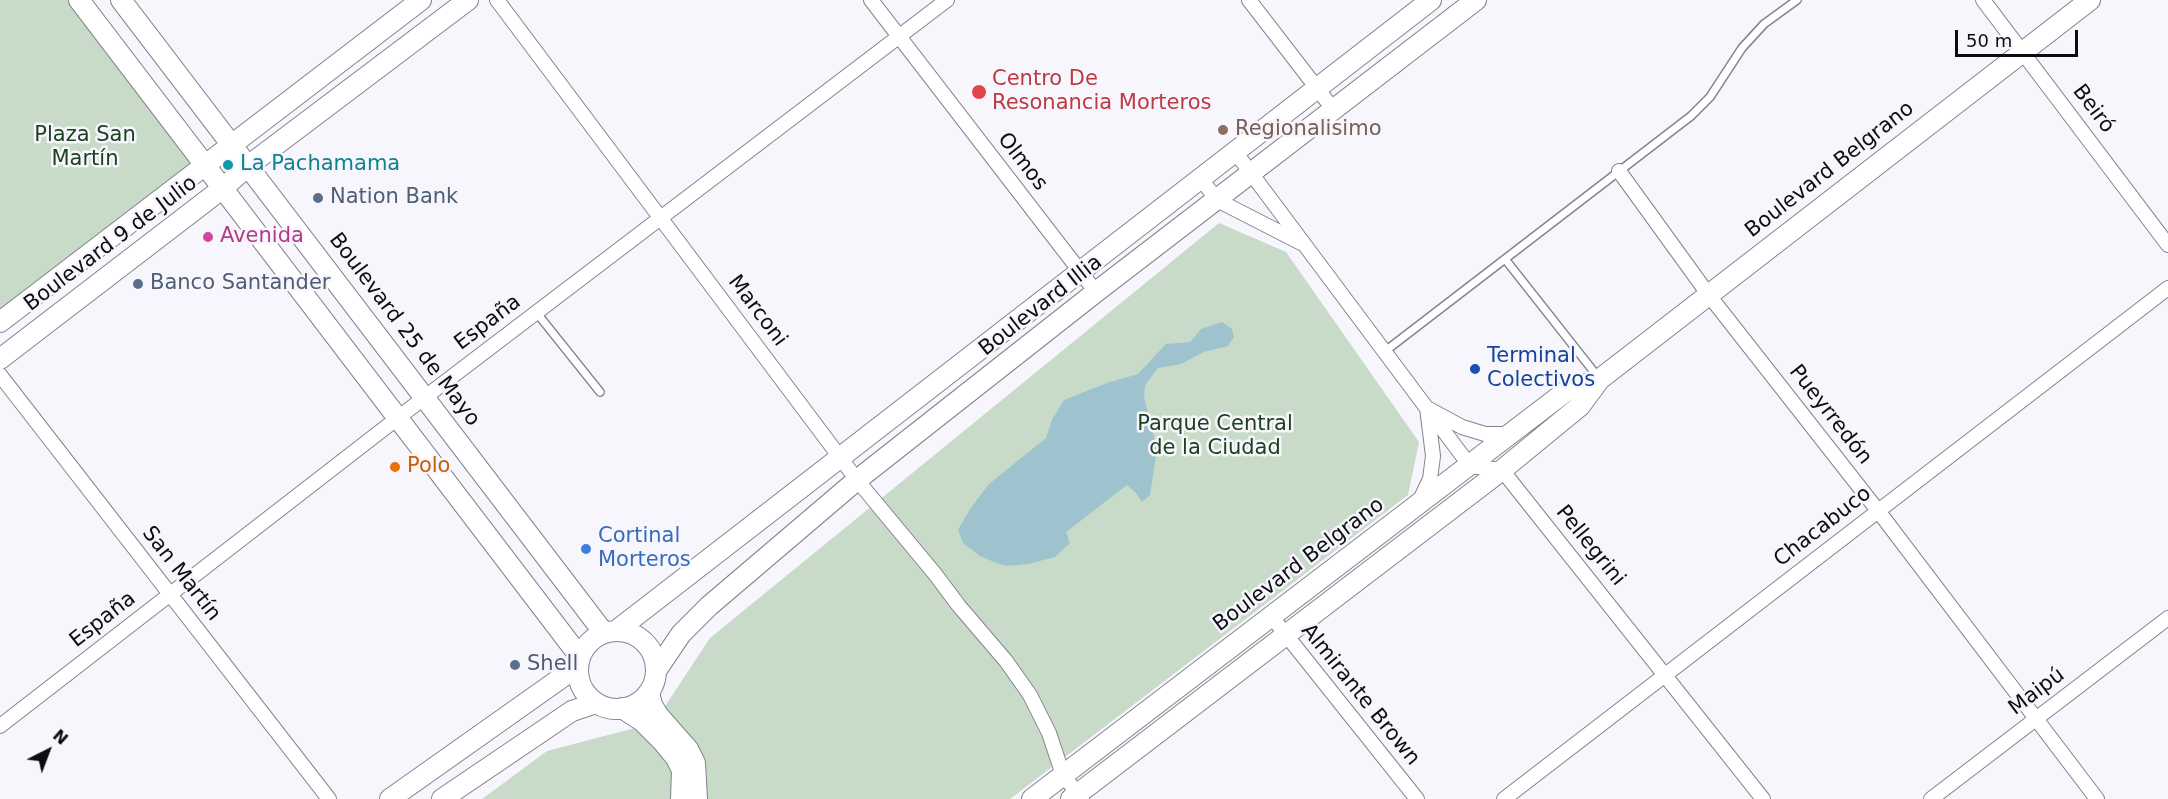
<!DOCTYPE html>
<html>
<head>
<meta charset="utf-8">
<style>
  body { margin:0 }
  #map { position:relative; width:2168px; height:799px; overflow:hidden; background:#f7f6fd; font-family:"DejaVu Sans",sans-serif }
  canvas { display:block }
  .north { position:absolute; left:18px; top:721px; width:60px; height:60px; -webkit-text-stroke:4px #f7f6fd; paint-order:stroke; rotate:42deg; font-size:16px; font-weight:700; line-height:24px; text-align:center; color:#0d0d11 }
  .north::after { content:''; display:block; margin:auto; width:21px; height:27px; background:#0d0d11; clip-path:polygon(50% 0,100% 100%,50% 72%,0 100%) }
  .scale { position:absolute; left:1955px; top:30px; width:123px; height:27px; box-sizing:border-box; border:3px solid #0d0d11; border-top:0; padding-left:8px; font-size:18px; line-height:21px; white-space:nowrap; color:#0d0d11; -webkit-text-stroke:4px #f7f6fd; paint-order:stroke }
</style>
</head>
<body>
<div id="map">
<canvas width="2168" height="799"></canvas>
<div class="north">N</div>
<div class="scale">50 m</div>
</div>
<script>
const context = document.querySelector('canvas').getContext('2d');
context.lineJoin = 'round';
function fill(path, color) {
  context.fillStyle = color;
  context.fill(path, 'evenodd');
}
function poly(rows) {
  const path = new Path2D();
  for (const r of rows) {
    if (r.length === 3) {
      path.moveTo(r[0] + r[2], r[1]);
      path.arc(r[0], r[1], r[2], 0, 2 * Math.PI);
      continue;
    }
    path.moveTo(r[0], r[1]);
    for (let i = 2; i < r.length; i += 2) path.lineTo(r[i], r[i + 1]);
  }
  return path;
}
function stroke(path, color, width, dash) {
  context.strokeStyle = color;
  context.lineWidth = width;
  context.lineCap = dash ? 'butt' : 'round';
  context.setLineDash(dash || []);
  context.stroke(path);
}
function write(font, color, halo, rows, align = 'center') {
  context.font = font + ' "DejaVu Sans",sans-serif';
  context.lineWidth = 5;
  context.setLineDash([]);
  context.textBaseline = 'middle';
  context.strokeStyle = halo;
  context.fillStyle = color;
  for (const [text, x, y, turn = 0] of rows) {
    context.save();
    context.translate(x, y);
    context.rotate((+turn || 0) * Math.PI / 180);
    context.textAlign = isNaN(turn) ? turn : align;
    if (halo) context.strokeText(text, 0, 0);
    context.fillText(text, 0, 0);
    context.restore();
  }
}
fill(poly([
  [0,0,79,0,205,165,0,322],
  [1219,223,1286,252,1419,442,1408,495,1010,799,482,799,547,751,654,723,710,638]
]), '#c8dac8');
fill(poly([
  [1222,322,1232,329,1234,337,1228,346,1204,352,1181,364,1158,368,1145,385,1144,397,1157,449,1150,495,1142,502,1136,493,1127,485,1066,532,1070,543,1055,557,1028,564,1006,566,994,562,980,556,963,543,958,530,970,509,989,484,1046,438,1052,420,1064,400,1107,383,1138,374,1166,344,1190,342,1201,329]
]), '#9fc2cf');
const lane = poly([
  [1505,259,1598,377],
  [536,312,600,392],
  [1384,352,1691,116,1710,97,1742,48,1764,24,1797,0]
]);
const street = poly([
  [497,0,857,480,935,574,959,606,1006,661,1030,695,1049,733,1063,775,1082,799],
  [871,0,1096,292],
  [1249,0,1333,109],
  [1983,0,2168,245],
  [1236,153,1470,466,1502,470,1763,799],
  [1619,171,1708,294,1879,512,2097,799],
  [1201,179,1217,200,1301,243],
  [0,375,329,799],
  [1420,500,1430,479,1433,456,1427,408,1462,427,1485,434,1511,434],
  [1271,616,1417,799],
  [0,726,399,417,947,0],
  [1504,799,2168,288],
  [1931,799,2168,618]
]);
const secondary = poly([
  [79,0,580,657],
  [121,0,604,633],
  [0,322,421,0],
  [0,359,223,188,248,166,468,0],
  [616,631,1431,0],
  [617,670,39],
  [656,671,681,634,709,606,857,480,1096,292,1476,0],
  [649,692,652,705,658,715,688,749,695,763,697,799],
  [622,708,642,721,662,741,676,758,682,770,681,799],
  [390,799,578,666],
  [442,799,572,711,596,703],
  [1032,799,1565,392,1600,379,2090,0],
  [1071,799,1502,470,1580,406,1600,379]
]);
stroke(lane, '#85838e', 10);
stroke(street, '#85838e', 16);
stroke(secondary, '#85838e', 22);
stroke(lane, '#fff', 7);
stroke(street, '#fff', 14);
stroke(secondary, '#fff', 20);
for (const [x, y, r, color] of [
  [979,92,8,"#e0444e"],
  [1223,130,6,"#8d6e63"],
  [228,165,6,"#0f9aa8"],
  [318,198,6,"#5c6f8a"],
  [208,237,6,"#d1479c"],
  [138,284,6,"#5c6f8a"],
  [1475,369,6,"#1a4fb4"],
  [395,467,6,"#e8710a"],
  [586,549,6,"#3f7fe0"],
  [515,665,6,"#5c6f8a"]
]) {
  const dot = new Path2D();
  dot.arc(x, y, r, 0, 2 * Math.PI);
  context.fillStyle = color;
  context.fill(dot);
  stroke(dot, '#f7f6fd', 2);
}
write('21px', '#be3a42', '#f7f6fd', [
  ["Centro De",992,80],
  ["Resonancia Morteros",992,104]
], 'left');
write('21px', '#0d0d11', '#f7f6fd', [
  ["Beiró",2093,109,53],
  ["Olmos",1022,162,52],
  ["Boulevard Belgrano",1830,170,-38],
  ["Boulevard 9 de Julio",111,244,-37],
  ["Boulevard Illia",1041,306,-38],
  ["Marconi",757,311,53],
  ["España",488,323,-37],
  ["Boulevard 25 de Mayo",404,330,53],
  ["Pueyrredón",1830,415,52],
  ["Chacabuco",1823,527,-38],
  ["Pellegrini",1590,546,51],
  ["Boulevard Belgrano",1299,565,-37],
  ["San Martín",181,574,52],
  ["España",103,620,-38],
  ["Maipú",2037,692,-37],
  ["Almirante Brown",1360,695,51]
]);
write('21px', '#785e54', '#f7f6fd', [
  ["Regionalisimo",1235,130]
], 'left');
write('21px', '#1c411f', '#f7f6fd', [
  ["Plaza San",85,136],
  ["Martín",85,160],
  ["Parque Central",1215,425],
  ["de la Ciudad",1215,449]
]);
write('21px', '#0d838f', '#f7f6fd', [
  ["La Pachamama",240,165]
], 'left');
write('21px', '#4e5e75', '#f7f6fd', [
  ["Nation Bank",330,198],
  ["Banco Santander",150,284],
  ["Shell",527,665]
], 'left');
write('21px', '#b23c85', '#f7f6fd', [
  ["Avenida",220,237]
], 'left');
write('21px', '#164399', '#f7f6fd', [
  ["Terminal",1487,357],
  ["Colectivos",1487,381]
], 'left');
write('21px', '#c56008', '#f7f6fd', [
  ["Polo",407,467]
], 'left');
write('21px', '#366cbe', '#f7f6fd', [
  ["Cortinal",598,537],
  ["Morteros",598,561]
], 'left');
</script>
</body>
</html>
